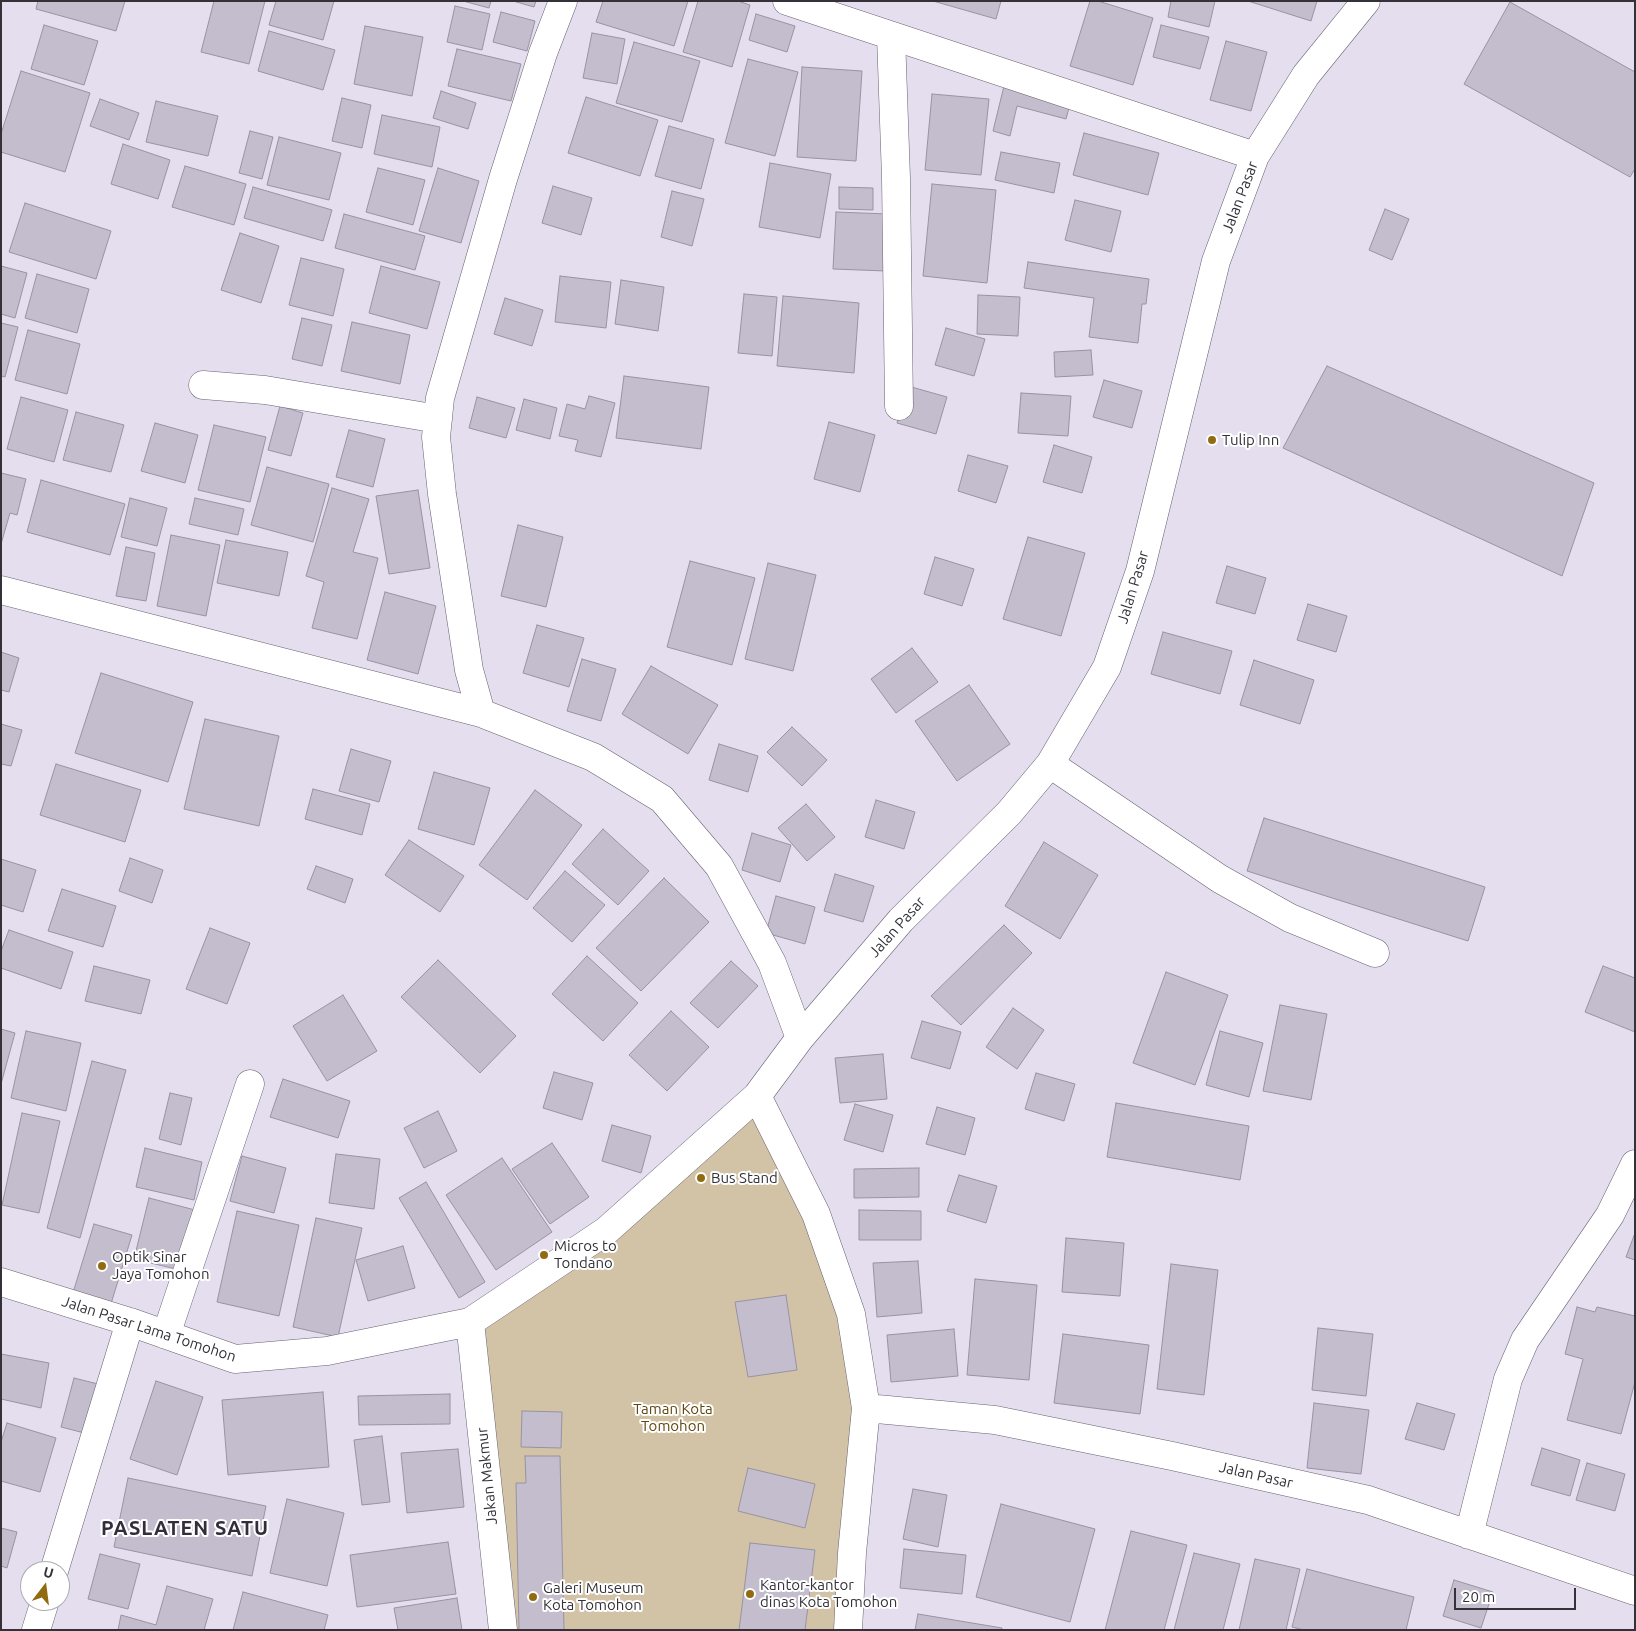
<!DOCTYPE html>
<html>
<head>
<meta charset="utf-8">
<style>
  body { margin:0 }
  #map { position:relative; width:1636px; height:1631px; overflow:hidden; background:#e4deef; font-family:Ubuntu,sans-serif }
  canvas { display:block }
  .frame { position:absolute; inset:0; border:2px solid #343238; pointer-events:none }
  .north { position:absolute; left:20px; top:1561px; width:50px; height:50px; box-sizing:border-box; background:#fff; border:1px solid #aeadaf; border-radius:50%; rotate:15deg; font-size:14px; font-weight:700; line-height:20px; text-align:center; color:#343238 }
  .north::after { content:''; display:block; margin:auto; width:18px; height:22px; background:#916b11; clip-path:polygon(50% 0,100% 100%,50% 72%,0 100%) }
  .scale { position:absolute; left:1454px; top:1588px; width:122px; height:22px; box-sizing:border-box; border:2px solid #343238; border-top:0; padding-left:6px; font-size:15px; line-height:18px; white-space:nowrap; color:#343238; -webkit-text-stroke:4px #fff; paint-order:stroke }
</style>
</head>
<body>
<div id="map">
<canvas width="1636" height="1631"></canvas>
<div class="frame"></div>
<div class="north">U</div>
<div class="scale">20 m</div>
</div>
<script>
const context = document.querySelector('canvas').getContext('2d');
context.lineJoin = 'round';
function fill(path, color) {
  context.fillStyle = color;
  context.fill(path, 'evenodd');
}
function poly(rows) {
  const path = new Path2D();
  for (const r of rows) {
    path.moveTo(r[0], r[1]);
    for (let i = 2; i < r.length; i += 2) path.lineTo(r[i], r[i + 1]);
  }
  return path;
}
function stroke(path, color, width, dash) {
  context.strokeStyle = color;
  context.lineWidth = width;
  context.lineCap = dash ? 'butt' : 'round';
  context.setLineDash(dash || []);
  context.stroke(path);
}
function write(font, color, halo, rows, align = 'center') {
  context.font = font + ' Ubuntu,sans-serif';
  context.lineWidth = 4;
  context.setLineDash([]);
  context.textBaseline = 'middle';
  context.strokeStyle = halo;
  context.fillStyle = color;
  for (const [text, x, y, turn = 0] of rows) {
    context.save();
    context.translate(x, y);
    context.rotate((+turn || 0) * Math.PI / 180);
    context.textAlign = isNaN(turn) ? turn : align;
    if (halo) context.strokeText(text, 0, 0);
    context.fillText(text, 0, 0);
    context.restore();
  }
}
fill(poly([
  [757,1096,816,1214,866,1408,848,1630,503,1630,470,1322]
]), '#d2c3a7');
const building = poly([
  [38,1,125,1,116,31,36,9,38,1],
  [214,1,265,1,249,64,201,52,214,1],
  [276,1,334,1,323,40,269,25,276,1],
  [463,1,491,1,489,8,463,1],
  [513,1,536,1,534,7,513,1],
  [603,1,688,1,674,46,596,22,603,1],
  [698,1,738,1,750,5,732,67,683,52,698,1],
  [933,1,1001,1,996,19,933,1],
  [1090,1,1098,1,1153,18,1133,85,1070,66,1090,1],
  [1171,1,1215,1,1209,27,1168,17,1171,1],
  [1248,1,1317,1,1311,21,1248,1],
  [1510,2,1635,72,1635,169,1630,177,1464,84,1510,2],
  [455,6,490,14,482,50,447,42,455,6],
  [501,12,535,21,527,51,493,42,501,12],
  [756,14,795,26,787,52,749,40,756,14],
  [44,25,98,41,84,85,31,69,44,25],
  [1161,25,1209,37,1200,69,1153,57,1161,25],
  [365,26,423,37,412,96,354,84,365,26],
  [269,31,335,50,323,90,258,71,269,31],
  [592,33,625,39,617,84,583,78,592,33],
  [1226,41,1267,52,1251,111,1210,100,1226,41],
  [634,42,700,61,682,122,616,103,634,42],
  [457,49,521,64,511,101,448,86,457,49],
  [748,59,798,72,775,156,725,143,748,59],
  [802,67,862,71,856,161,797,157,802,67],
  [21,71,90,93,65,172,1,152,1,134,21,71],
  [1004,86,1070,104,1066,119,1017,106,1010,136,993,131,1004,86],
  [441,91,476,103,468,129,433,118,441,91],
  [932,94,989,99,981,175,925,170,932,94],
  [586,97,658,120,640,176,568,153,586,97],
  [342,98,371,105,362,148,332,141,342,98],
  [100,99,139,113,129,140,90,126,100,99],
  [156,101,218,116,208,156,146,142,156,101],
  [382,115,440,127,432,167,374,154,382,115],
  [669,126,714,139,701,189,655,176,669,126],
  [250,131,273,137,262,179,239,173,250,131],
  [1084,133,1159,153,1148,195,1073,175,1084,133],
  [279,137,341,153,329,200,267,185,279,137],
  [123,144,170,160,158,199,111,184,123,144],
  [1001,152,1060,163,1054,193,995,180,1001,152],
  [770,163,831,174,820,238,759,227,770,163],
  [185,166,246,184,234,225,172,207,185,166],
  [378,168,425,180,413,225,366,212,378,168],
  [438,168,479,181,461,243,419,231,438,168],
  [932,184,996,190,987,283,923,276,932,184],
  [553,186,592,198,581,235,542,223,553,186],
  [253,187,332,210,323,241,244,218,253,187],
  [839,187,873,188,873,210,839,209,839,187],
  [672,191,704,199,692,246,661,237,672,191],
  [1075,200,1121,211,1111,252,1065,240,1075,200],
  [25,203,111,231,96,279,9,252,25,203],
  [1385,209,1409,219,1392,260,1369,250,1385,209],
  [836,212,888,214,886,271,833,269,836,212],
  [344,214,425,236,415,270,335,248,344,214],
  [240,233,279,246,261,303,221,290,240,233],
  [301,258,344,269,333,316,289,305,301,258],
  [1028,262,1149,279,1146,304,1142,304,1138,343,1089,337,1094,298,1024,288,1028,262],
  [1,266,27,273,15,318,1,314,1,266],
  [381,266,440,282,427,329,369,313,381,266],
  [37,274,89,289,77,333,25,318,37,274],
  [560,276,611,282,606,328,555,322,560,276],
  [621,280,664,287,658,331,615,324,621,280],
  [744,294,777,297,772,356,738,353,744,294],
  [978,295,1020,297,1018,336,977,334,978,295],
  [783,296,859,303,854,373,777,366,783,296],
  [505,298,543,310,532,346,494,334,505,298],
  [302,318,332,325,322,366,292,359,302,318],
  [352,322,410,335,400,384,341,371,352,322],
  [1,323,18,327,5,377,1,376,1,323],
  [946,328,985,339,974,376,935,365,946,328],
  [28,330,80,344,67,394,15,380,28,330],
  [1091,350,1093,375,1055,377,1054,352,1091,350],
  [1327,366,1594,483,1562,576,1283,448,1327,366],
  [624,376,709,387,701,449,616,438,624,376],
  [1104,380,1142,391,1132,428,1093,417,1104,380],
  [908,386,947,397,936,434,897,423,908,386],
  [1021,393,1071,396,1068,436,1018,433,1021,393],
  [589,396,615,403,601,457,575,451,578,440,559,436,567,404,585,409,589,396],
  [21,397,68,410,54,462,7,449,21,397],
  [477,397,515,408,506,438,469,428,477,397],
  [524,399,557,408,550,439,516,430,524,399],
  [280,406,303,413,291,456,268,450,280,406],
  [76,412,124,425,111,472,63,460,76,412],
  [829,422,875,435,860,492,814,479,829,422],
  [155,423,198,435,185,483,141,471,155,423],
  [214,425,266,437,250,502,198,490,214,425],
  [349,430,385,439,373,487,336,477,349,430],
  [1054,445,1092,457,1082,493,1043,482,1054,445],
  [968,455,1008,466,996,503,958,491,968,455],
  [267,467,329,484,313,542,251,525,267,467],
  [1,473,26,479,17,515,10,513,1,544,1,473],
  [41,480,125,504,110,555,27,532,41,480],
  [332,488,369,499,353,552,378,558,357,639,312,628,324,582,306,576,332,488],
  [418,490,430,568,389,574,376,496,418,490],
  [130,498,167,508,157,546,121,537,130,498],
  [195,498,244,509,238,535,189,524,195,498],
  [518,525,563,537,546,607,501,596,518,525],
  [171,535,220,545,206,616,157,606,171,535],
  [1028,537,1085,553,1061,636,1003,619,1028,537],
  [226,540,288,552,279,596,217,583,226,540],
  [126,547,155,553,146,601,116,596,126,547],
  [935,557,974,569,962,606,924,594,935,557],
  [690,561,755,578,732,665,667,647,690,561],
  [768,563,816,575,793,671,745,659,768,563],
  [1227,566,1266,578,1255,614,1216,603,1227,566],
  [385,592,436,606,418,674,367,660,385,592],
  [1308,604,1347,616,1336,652,1297,640,1308,604],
  [537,625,584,638,569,687,523,673,537,625],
  [1163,632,1232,651,1220,694,1151,674,1163,632],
  [912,648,938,682,896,713,871,679,912,648],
  [1,652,19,658,9,692,1,690,1,652],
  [582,659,616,669,601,721,567,711,582,659],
  [1254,660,1314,680,1300,724,1240,705,1254,660],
  [651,666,718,705,688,754,622,714,651,666],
  [101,673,193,702,168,782,75,753,101,673],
  [969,685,1010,744,957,781,915,721,969,685],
  [205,719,279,736,259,826,184,809,205,719],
  [1,724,22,730,11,766,1,764,1,724],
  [792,727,827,760,802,786,767,752,792,727],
  [719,744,758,756,748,792,709,780,719,744],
  [351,749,391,761,379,802,339,791,351,749],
  [56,764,141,790,125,842,40,815,56,764],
  [434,772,490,788,474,845,418,829,434,772],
  [313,789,370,804,362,835,305,819,313,789],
  [535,790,582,825,527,900,479,865,535,790],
  [876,800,915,812,904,849,865,837,876,800],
  [806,804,835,837,807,861,778,828,806,804],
  [1264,818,1485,887,1468,941,1247,871,1264,818],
  [603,829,649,871,618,905,572,864,603,829],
  [752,833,791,845,780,882,742,870,752,833],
  [409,840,464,876,440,912,385,875,409,840],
  [1044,842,1098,875,1060,939,1005,906,1044,842],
  [130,858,163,870,152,903,119,891,130,858],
  [1,859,36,870,23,912,1,905,1,859],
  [316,866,353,879,345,903,307,889,316,866],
  [565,871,605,905,572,942,533,908,565,871],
  [835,874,874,886,863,922,824,911,835,874],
  [664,878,709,922,641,991,596,948,664,878],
  [62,889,116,906,103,947,48,931,62,889],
  [776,896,815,907,805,944,766,933,776,896],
  [1004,925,1032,953,961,1025,931,996,1004,925],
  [210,928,250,943,227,1004,186,989,210,928],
  [9,930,73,952,61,989,1,968,1,951,9,930],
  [587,956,638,1003,603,1041,552,994,587,956],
  [438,960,516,1036,480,1073,401,997,438,960],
  [731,961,758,986,718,1028,690,1003,731,961],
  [94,966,150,980,141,1014,85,1001,94,966],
  [1603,966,1635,978,1635,1032,1585,1012,1603,966],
  [1166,972,1228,995,1195,1085,1133,1063,1166,972],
  [343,995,377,1051,327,1081,293,1026,343,995],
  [1280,1005,1327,1014,1311,1100,1263,1091,1280,1005],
  [1013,1008,1044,1030,1017,1069,986,1047,1013,1008],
  [671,1011,709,1047,667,1091,629,1055,671,1011],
  [922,1021,961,1032,950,1069,911,1058,922,1021],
  [1,1029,15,1033,1,1084,1,1029],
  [26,1031,81,1043,66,1111,11,1098,26,1031],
  [1220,1031,1263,1043,1249,1097,1206,1085,1220,1031],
  [883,1054,887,1099,840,1103,835,1058,883,1054],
  [92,1061,126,1070,80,1238,47,1228,92,1061],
  [554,1072,593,1083,582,1120,543,1108,554,1072],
  [1036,1073,1075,1084,1064,1121,1025,1109,1036,1073],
  [283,1079,350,1101,338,1138,270,1117,283,1079],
  [170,1093,192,1098,181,1145,159,1139,170,1093],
  [1116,1103,1249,1126,1240,1180,1107,1157,1116,1103],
  [855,1104,893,1115,883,1152,844,1140,855,1104],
  [937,1107,975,1118,965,1155,926,1144,937,1107],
  [438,1111,457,1151,424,1168,404,1128,438,1111],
  [22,1113,60,1121,39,1213,2,1205,22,1113],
  [612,1125,651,1136,641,1173,602,1161,612,1125],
  [552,1143,589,1197,550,1224,512,1169,552,1143],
  [145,1148,202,1162,194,1200,136,1187,145,1148],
  [336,1154,380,1159,374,1209,329,1203,336,1154],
  [242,1156,286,1168,274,1213,230,1201,242,1156],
  [502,1158,552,1232,496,1270,446,1195,502,1158],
  [919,1168,919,1197,854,1198,854,1169,919,1168],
  [959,1175,997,1186,986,1223,947,1211,959,1175],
  [426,1182,485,1282,459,1298,399,1198,426,1182],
  [149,1198,195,1210,180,1270,134,1259,149,1198],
  [859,1210,921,1211,921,1240,859,1240,859,1210],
  [237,1211,299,1225,279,1316,217,1302,237,1211],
  [316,1218,362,1228,338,1337,293,1327,316,1218],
  [94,1224,132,1235,110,1307,72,1296,94,1224],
  [1635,1233,1635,1260,1626,1257,1635,1233],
  [1066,1238,1124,1243,1120,1296,1062,1292,1066,1238],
  [403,1246,415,1288,368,1301,356,1260,403,1246],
  [918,1261,922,1313,877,1317,873,1263,918,1261],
  [1171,1264,1218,1270,1204,1395,1157,1389,1171,1264],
  [975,1279,1037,1285,1029,1380,967,1375,975,1279],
  [786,1295,797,1370,748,1377,735,1302,786,1295],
  [1577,1307,1595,1312,1597,1307,1635,1316,1635,1382,1621,1434,1567,1420,1583,1359,1565,1354,1577,1307],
  [1318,1328,1373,1334,1366,1396,1312,1390,1318,1328],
  [954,1329,958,1376,891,1382,887,1335,954,1329],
  [1063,1334,1149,1345,1140,1414,1054,1403,1063,1334],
  [1,1354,49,1363,41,1408,1,1399,1,1354],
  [74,1378,106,1386,92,1435,61,1427,74,1378],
  [156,1381,203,1397,177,1475,130,1459,156,1381],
  [323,1392,329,1467,228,1475,222,1400,323,1392],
  [450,1394,450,1424,359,1425,358,1396,450,1394],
  [1314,1403,1369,1410,1361,1474,1307,1468,1314,1403],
  [1417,1403,1455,1414,1444,1450,1405,1439,1417,1403],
  [522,1411,562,1412,561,1448,521,1447,522,1411],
  [7,1423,56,1438,40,1492,1,1481,1,1442,7,1423],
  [382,1436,390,1502,362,1505,354,1440,382,1436],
  [1542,1448,1580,1460,1570,1496,1531,1485,1542,1448],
  [458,1449,464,1507,407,1513,401,1453,458,1449],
  [525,1456,560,1456,564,1630,519,1630,516,1483,526,1483,525,1456],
  [1587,1463,1625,1474,1615,1511,1576,1500,1587,1463],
  [748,1468,815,1484,805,1528,738,1511,748,1468],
  [128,1478,266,1506,252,1576,114,1547,128,1478],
  [913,1489,947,1495,938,1547,903,1539,913,1489],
  [287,1499,344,1513,327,1586,270,1573,287,1499],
  [1001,1504,1095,1529,1070,1622,976,1597,1001,1504],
  [1,1528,17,1532,7,1568,1,1566,1,1528],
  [1131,1531,1187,1545,1164,1630,1105,1630,1131,1531],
  [448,1542,456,1594,357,1607,350,1555,448,1542],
  [750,1543,815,1550,805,1630,739,1630,750,1543],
  [904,1549,966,1555,962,1594,900,1588,904,1549],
  [1194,1553,1240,1564,1223,1630,1174,1630,1194,1553],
  [100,1554,140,1564,128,1609,88,1599,100,1554],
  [1255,1559,1300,1569,1286,1630,1239,1630,1255,1559],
  [1307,1569,1414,1597,1406,1630,1304,1630,1292,1627,1307,1569],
  [1454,1580,1493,1592,1481,1628,1443,1616,1454,1580],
  [167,1586,213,1599,204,1630,118,1630,121,1615,156,1625,167,1586],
  [243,1592,328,1615,324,1630,233,1630,243,1592],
  [457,1598,462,1630,398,1630,394,1608,457,1598],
  [918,1614,1002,1628,1002,1630,915,1630,918,1614]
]);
fill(building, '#c3bdce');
stroke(building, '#9893a2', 1);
const minor = poly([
  [787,1,1255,156],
  [891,36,896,178,899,406],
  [203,385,265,390,438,419],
  [1,590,481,713,593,757,662,799,719,866,772,963,800,1038],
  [481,713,469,670,442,494,436,437,440,398,503,179,543,53,563,1],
  [1050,764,1220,879,1290,918,1375,953],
  [757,1096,816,1214,851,1314,866,1408,852,1553,848,1630],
  [1,1282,130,1322,235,1359,327,1351,470,1322,606,1231,757,1096,800,1038,901,920,1009,813,1050,764,1107,667,1140,571,1216,261,1255,156,1306,75,1366,1],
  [470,1322,503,1630],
  [166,1335,250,1084],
  [866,1408,995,1420,1172,1456,1368,1500,1635,1591],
  [1469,1535,1508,1379,1525,1340,1610,1215,1635,1164],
  [54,1571,130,1322],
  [36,1630,45,1601]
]);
stroke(minor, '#676270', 29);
stroke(minor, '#fff', 28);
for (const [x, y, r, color] of [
  [1212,440,5,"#916b11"],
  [701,1178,5,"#916b11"],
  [544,1255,5,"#916b11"],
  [102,1266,5,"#916b11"],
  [750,1594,5,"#916b11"],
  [533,1597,5,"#916b11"]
]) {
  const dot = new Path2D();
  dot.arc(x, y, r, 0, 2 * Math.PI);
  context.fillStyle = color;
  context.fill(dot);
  stroke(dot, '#fff', 2);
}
write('15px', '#343238', '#fff', [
  ["Jalan Pasar",1240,197,-69],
  ["Jalan Pasar",1133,587,-73],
  ["Jalan Pasar",897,927,-48],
  ["Jalan Pasar Lama Tomohon",149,1329,18],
  ["Jalan Pasar",1256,1475,13],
  ["Jakan Makmur",487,1476,-96]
]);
write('15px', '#343238', '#fff', [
  ["Tulip Inn",1222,440],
  ["Bus Stand",711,1178],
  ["Micros to",554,1246],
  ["Tondano",554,1263],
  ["Optik Sinar",112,1257],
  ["Jaya Tomohon",112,1274],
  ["Kantor-kantor",760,1585],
  ["dinas Kota Tomohon",760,1602],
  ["Galeri Museum",543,1588],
  ["Kota Tomohon",543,1605]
], 'left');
write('15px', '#62480e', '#fff', [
  ["Taman Kota",673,1409],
  ["Tomohon",673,1426]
]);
context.letterSpacing = '1px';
write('bold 20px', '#322e3b', '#fff', [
  ["PASLATEN SATU",185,1528]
]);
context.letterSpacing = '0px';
</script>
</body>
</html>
